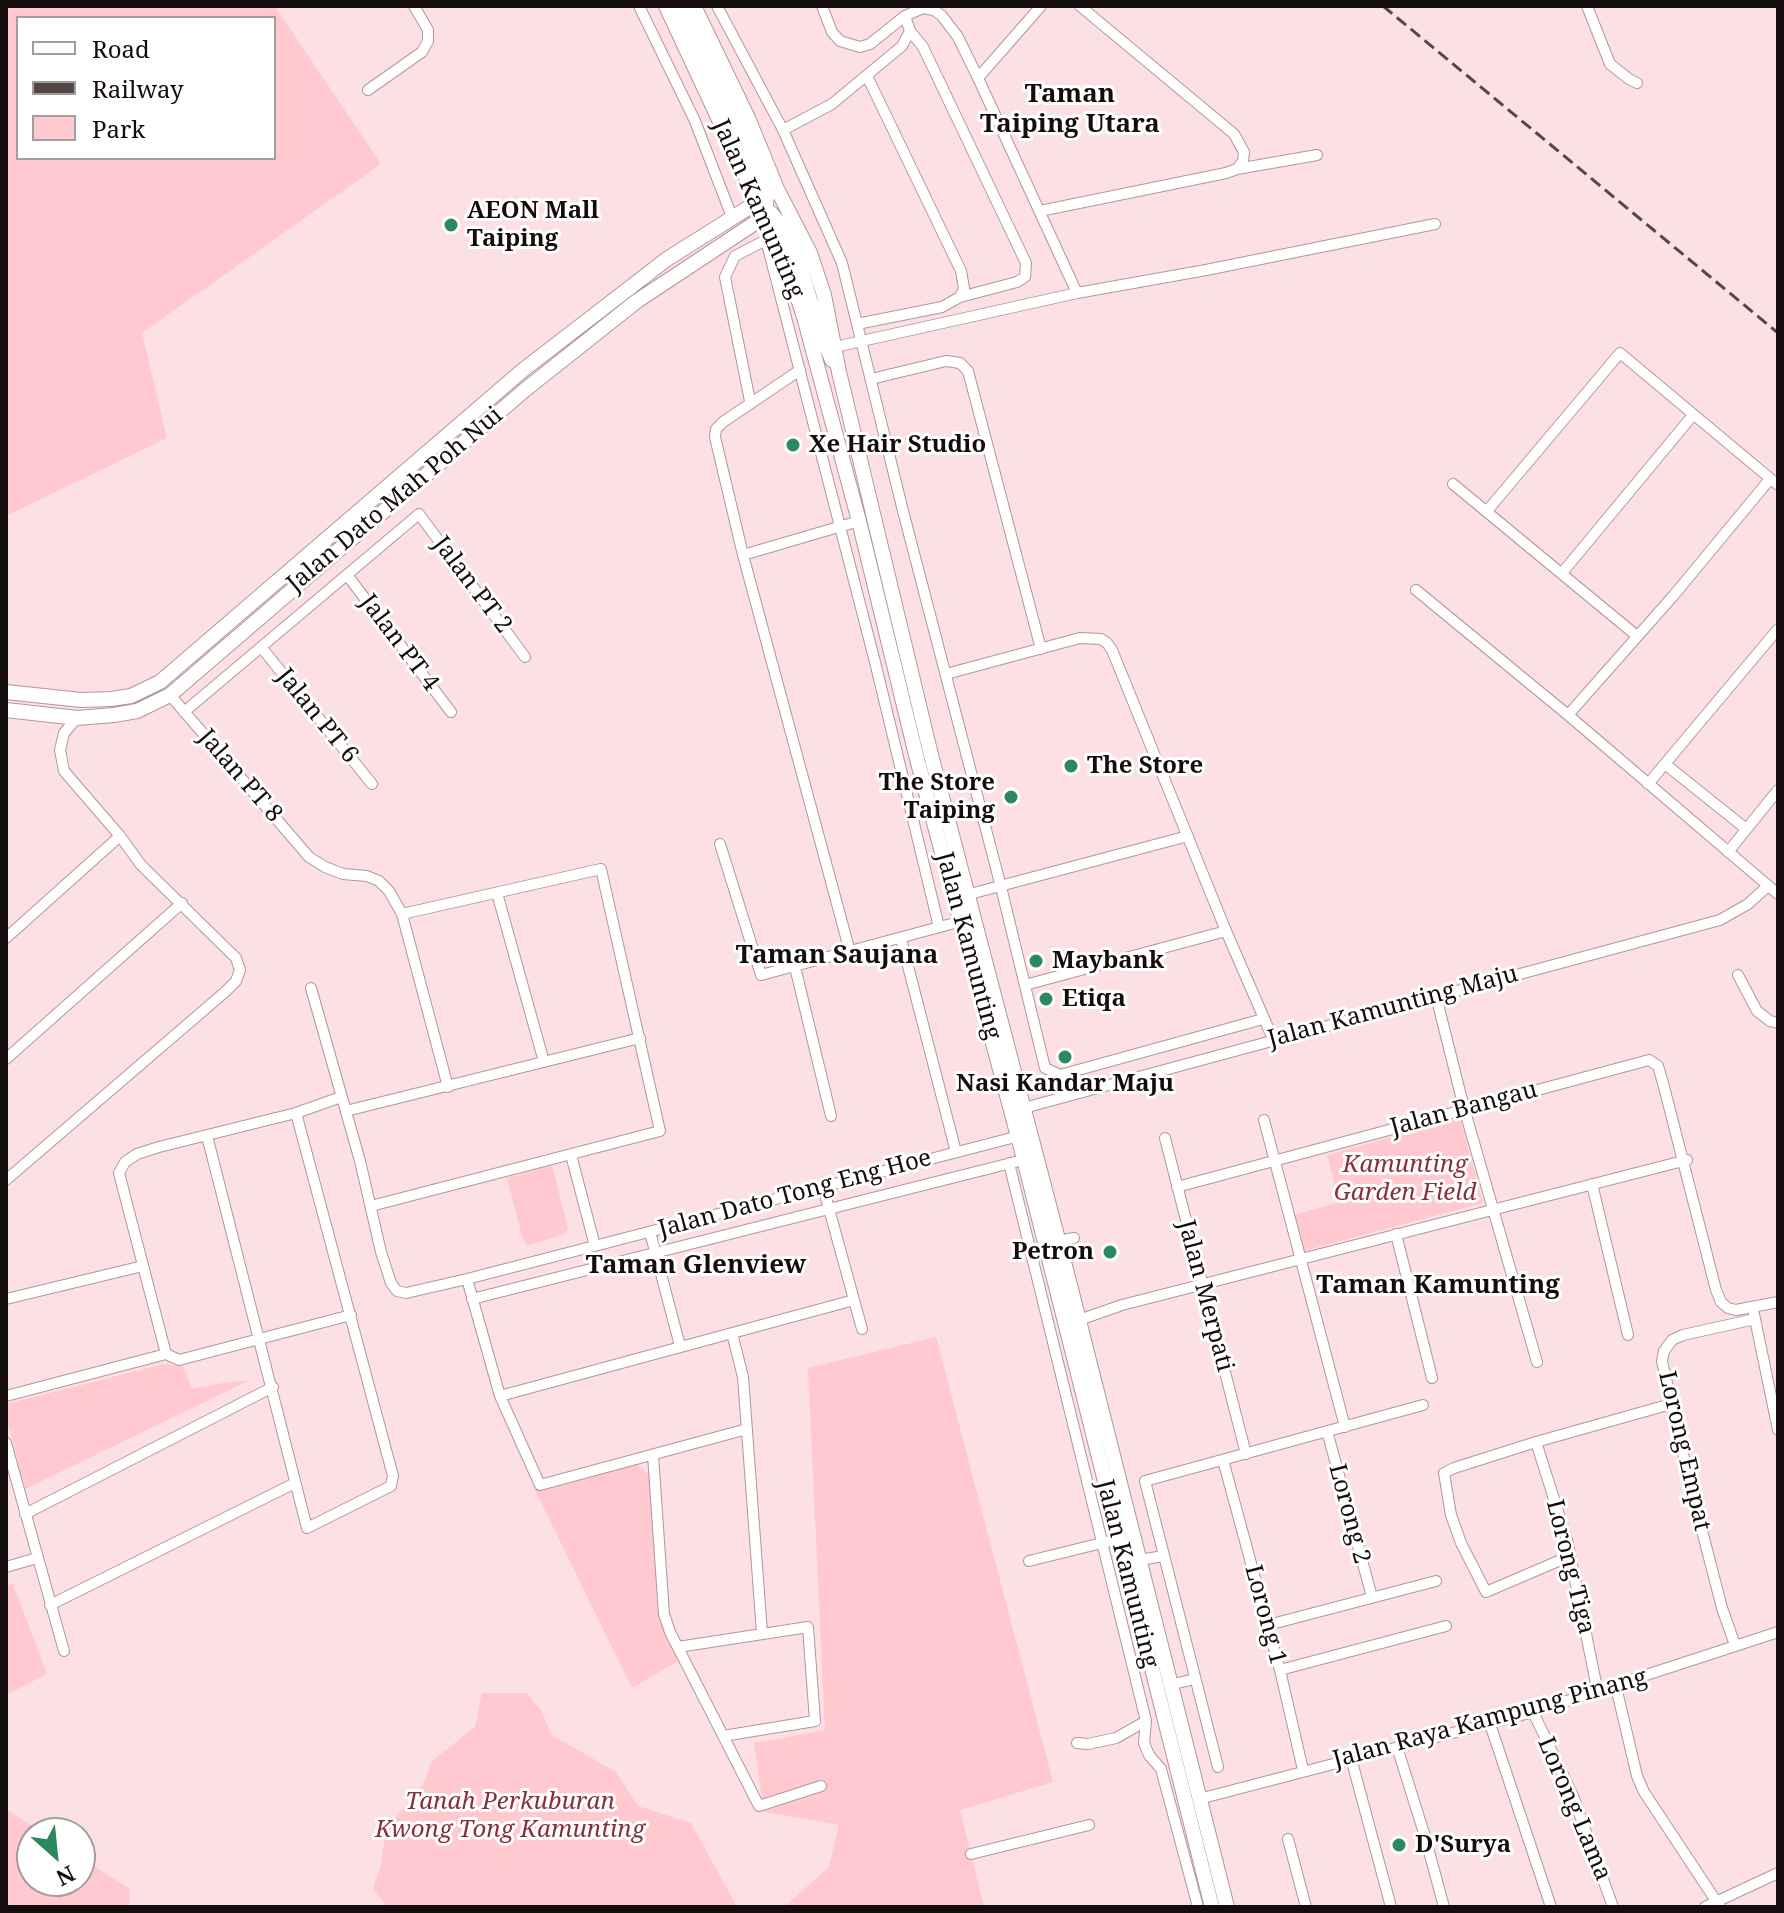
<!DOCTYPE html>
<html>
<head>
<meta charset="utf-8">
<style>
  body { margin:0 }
  #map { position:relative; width:1784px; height:1913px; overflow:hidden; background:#fde0e3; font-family:"Noto Serif",serif }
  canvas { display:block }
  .frame { position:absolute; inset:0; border:8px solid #150c0d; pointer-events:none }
  .legend { position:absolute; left:16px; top:16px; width:260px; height:144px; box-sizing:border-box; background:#fff; border:2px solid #a19e9e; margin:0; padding:10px 14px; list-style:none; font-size:24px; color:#150c0d }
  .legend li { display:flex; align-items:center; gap:16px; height:40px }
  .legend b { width:40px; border:2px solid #a19e9e }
  .north { position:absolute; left:16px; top:1817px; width:80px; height:80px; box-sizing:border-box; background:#fff; border:2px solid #a19e9e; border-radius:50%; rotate:153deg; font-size:22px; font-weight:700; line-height:32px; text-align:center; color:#150c0d }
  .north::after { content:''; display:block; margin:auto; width:28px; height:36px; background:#2b885f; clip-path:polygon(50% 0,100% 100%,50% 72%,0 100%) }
</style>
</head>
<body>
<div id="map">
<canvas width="1784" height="1913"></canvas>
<div class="frame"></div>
<ul class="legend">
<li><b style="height:10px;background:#fff"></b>Road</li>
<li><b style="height:10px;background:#554748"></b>Railway</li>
<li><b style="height:22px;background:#ffc9cf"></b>Park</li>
</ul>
<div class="north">N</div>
</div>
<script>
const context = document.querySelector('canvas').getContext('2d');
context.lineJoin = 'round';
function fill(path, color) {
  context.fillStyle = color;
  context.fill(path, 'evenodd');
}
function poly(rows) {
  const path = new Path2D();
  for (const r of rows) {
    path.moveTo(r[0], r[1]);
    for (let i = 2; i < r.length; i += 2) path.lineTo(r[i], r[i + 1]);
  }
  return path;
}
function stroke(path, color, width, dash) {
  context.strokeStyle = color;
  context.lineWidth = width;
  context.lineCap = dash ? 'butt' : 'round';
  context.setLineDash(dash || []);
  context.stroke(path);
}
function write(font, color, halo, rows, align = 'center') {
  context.font = font + ' "Noto Serif",serif';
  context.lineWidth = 6;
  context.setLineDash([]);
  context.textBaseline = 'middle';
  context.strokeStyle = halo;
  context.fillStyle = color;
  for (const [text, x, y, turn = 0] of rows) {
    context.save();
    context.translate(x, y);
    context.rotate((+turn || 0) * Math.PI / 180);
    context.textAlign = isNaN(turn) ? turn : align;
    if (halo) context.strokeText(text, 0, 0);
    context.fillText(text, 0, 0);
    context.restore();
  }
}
fill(poly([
  [6,6,275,6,381,164,142,333,167,438,8,515,6,503],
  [274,18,274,158,18,158,18,18],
  [1460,1118,1483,1203,1304,1251,1294,1215,1339,1202,1327,1155],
  [552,1165,568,1229,565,1234,528,1245,523,1240,507,1178],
  [936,1337,1053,1782,960,1810,984,1907,784,1907,829,1867,839,1825,764,1812,754,1743,825,1730,808,1368],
  [164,1364,183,1366,192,1389,228,1382,248,1381,25,1489,6,1417,6,1404],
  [636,1463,649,1475,661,1619,680,1660,632,1688,534,1488],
  [13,1584,47,1674,6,1695,6,1586],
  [482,1693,527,1693,541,1711,552,1735,616,1772,638,1806,691,1823,737,1907,387,1907,373,1889,381,1864,386,1828,422,1786,432,1761,475,1727],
  [6,1809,43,1833,32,1833,32,1881,80,1881,80,1857,130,1889,129,1907,6,1907]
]), '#ffc9cf');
const street = poly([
  [639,6,695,121,732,217],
  [717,6,783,130,842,263,903,511,1001,887,1045,1068,1060,1075,1263,1019],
  [822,6,832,32,840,41,860,47,870,44,905,16,923,8,934,10,942,16,958,37,978,78,1077,293],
  [1587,6,1610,64,1629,79,1637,83],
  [910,31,923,47,1026,263,1025,277,1017,282,960,297],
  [978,78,1041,6],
  [368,90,422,52,428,41,428,30,414,6],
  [783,130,832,104,902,46,910,31,905,16],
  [1237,169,1317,155],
  [1040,211,1226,173,1237,169,1243,161,1244,152,1234,134,1080,6],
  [857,324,942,307,960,297,964,288,961,271,867,76],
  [835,347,1077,293,1206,270,1435,224],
  [800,370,723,422,716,429,715,437,743,555,850,952],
  [871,379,946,361,960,363,968,371,1041,649],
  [750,401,725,277,735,256,766,240,875,662,939,927],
  [1453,484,1637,636],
  [1487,511,1620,353,1778,485],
  [743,555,859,521],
  [1562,573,1693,415],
  [347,575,451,712],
  [1416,590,1568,715,1778,894],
  [261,647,372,784],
  [946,674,1080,638,1101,639,1107,643,1112,650,1226,931,1273,1039],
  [170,695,309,857,325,867,343,874,367,876,379,881,389,891,402,914],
  [184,712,419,514,525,657],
  [1568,715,1674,595,1770,479],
  [1665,764,1745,828],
  [1648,784,1778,629],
  [720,844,761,975,962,921],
  [1728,852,1778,790],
  [497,893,544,1062],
  [970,894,1188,836],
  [6,938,120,836],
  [901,939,956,1152],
  [795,967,831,1116],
  [1738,975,1757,1011,1770,1021,1778,1023],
  [1025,985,1226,931],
  [311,988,360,1161,381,1252,391,1283,397,1291,406,1293,467,1279,1023,1135],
  [1436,996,1464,1108,1537,1362],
  [6,1059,182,903],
  [1020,1109,1720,920,1748,904,1768,886],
  [346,1111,640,1038],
  [1264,1120,1345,1427],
  [207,1136,307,1528,391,1486,393,1476,296,1113],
  [1165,1138,1246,1454],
  [571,1155,595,1246],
  [1009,1163,1146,1721,1144,1743,1149,1755,1161,1769,1198,1907],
  [6,1180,225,992,236,981,240,970,236,958,141,865,120,836,64,771,60,750,64,733,77,718],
  [1592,1184,1628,1335],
  [823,1187,862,1329],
  [1177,1187,1649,1060,1658,1066,1663,1083,1716,1290,1721,1302,1728,1308,1736,1310,1778,1302],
  [371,1206,660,1131,601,869,402,914,448,1087],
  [650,1232,680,1346],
  [1396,1234,1432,1378],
  [1058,1241,1074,1238],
  [467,1279,500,1396,540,1485,747,1429],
  [6,1299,143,1266],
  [472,1299,1031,1158],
  [1754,1314,1778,1430],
  [1079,1320,1122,1305,1687,1160],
  [732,1333,743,1377,762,1633],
  [166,1354,119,1173,125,1162,137,1154,159,1147,296,1113,341,1097],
  [6,1396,166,1354,179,1360,351,1315],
  [500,1396,854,1300],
  [1327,1431,1372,1597],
  [1536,1442,1567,1540,1598,1693],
  [6,1443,64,1651],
  [653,1455,664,1614,670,1632,759,1806,821,1786],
  [1223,1460,1280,1670,1303,1770],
  [25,1514,273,1387],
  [1570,1556,1486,1592,1461,1543,1451,1515,1444,1473,1454,1468,1536,1442,1671,1404],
  [1139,1560,1164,1556],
  [1029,1561,1118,1539],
  [6,1567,37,1558],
  [50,1605,295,1483],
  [1268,1625,1436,1581],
  [1735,1645,1722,1608,1689,1480,1662,1361,1664,1351,1672,1340,1683,1335,1755,1319],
  [678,1647,808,1627,815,1721,723,1736],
  [1280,1670,1446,1626],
  [1169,1685,1195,1679],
  [1616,1687,1637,1776,1644,1792,1720,1907],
  [1533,1712,1573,1796,1613,1907],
  [1490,1724,1551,1907],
  [1077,1743,1088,1744,1116,1738,1146,1721],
  [1397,1747,1424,1833,1444,1907],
  [1351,1758,1391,1907],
  [1218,1767,1145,1481,1423,1405],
  [1199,1799,1533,1712,1778,1632],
  [1288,1839,1306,1907],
  [971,1854,1089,1825],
  [1705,1907,1778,1873]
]);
const secondary = poly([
  [666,6,788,267,804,317,859,521,917,759,1024,1159,1212,1907],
  [680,6,741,134,767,197,764,217],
  [694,6,748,118,777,189,810,253,824,295,839,372,931,755,1070,1285,1227,1907],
  [760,205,771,213,782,226,797,257,820,332,832,360],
  [6,692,81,700,111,699,131,696,160,682,523,370,667,259,756,203],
  [6,710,77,718,114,715,137,711,170,695,526,389,637,301,764,217]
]);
stroke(street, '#b2979a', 12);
stroke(secondary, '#b2979a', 16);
stroke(street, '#fff', 10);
stroke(secondary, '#fff', 14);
stroke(poly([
  [1383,6,1778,333]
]), '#554748', 3, [12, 6]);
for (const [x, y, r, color] of [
  [451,225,8,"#2b885f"],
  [793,445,8,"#2b885f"],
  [1071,766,8,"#2b885f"],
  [1011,797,8,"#2b885f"],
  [1036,961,8,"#2b885f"],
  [1046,999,8,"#2b885f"],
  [1065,1057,8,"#2b885f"],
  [1110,1252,8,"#2b885f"],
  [1399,1845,8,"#2b885f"]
]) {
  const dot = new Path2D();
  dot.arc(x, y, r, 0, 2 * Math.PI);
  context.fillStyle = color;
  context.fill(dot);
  stroke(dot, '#fff', 3);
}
write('24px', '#150c0d', '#fff', [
  ["Jalan Kamunting",758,209,66],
  ["Jalan Dato Mah Poh Nui",395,500,-40],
  ["Jalan PT 2",472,585,53],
  ["Jalan PT 4",399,643,53],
  ["Jalan PT 6",317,716,51],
  ["Jalan PT 8",240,776,49],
  ["Jalan Kamunting",968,946,75],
  ["Jalan Kamunting Maju",1393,1007,-15],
  ["Jalan Bangau",1464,1109,-15],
  ["Jalan Dato Tong Eng Hoe",795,1194,-15],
  ["Jalan Merpati",1205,1296,75],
  ["Lorong Empat",1684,1451,77],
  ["Lorong 2",1349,1514,75],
  ["Lorong Tiga",1570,1567,76],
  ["Jalan Kamunting",1127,1574,76],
  ["Lorong 1",1265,1615,75],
  ["Jalan Raya Kampung Pinang",1490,1719,-15],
  ["Lorong Lama",1574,1809,67]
]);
write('bold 24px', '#150c0d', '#fff', [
  ["AEON Mall",467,211],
  ["Taiping",467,239],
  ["Xe Hair Studio",809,445],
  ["The Store",1087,766],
  ["The Store",995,783,"right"],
  ["Taiping",995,811,"right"],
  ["Maybank",1052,961],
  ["Etiqa",1062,999],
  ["Nasi Kandar Maju",1065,1084,"center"],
  ["Petron",1094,1252,"right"],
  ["D'Surya",1415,1845]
], 'left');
write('italic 24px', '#862f42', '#fff', [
  ["Kamunting",1405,1165],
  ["Garden Field",1405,1193],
  ["Tanah Perkuburan",510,1802],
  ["Kwong Tong Kamunting",510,1830]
]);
write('bold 26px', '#150c0d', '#fff', [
  ["Taman",1070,95],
  ["Taiping Utara",1070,125],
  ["Taman Saujana",837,956],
  ["Taman Glenview",696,1266],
  ["Taman Kamunting",1438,1286]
]);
</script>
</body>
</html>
